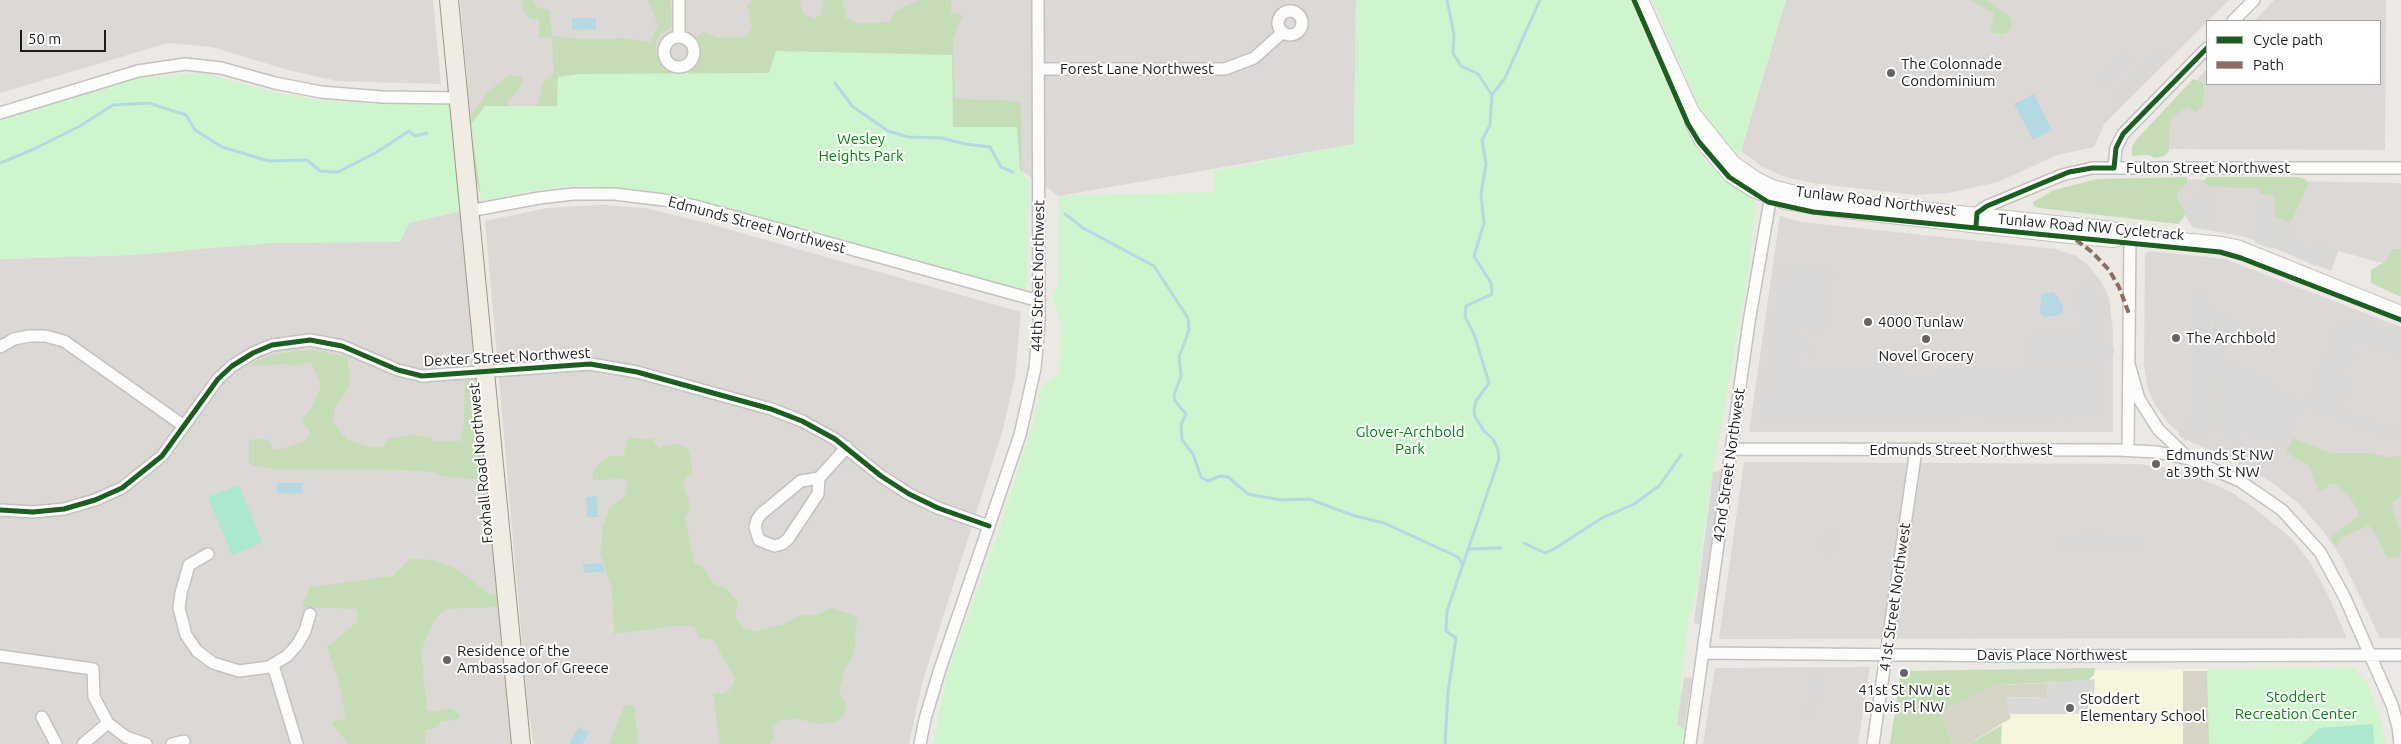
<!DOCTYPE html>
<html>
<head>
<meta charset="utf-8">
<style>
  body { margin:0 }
  #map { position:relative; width:2401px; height:744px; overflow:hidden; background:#ece9e4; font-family:Ubuntu,sans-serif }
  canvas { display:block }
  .legend { position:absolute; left:2206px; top:20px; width:175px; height:65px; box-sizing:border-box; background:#fff; border:1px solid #a4a4a4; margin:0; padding:6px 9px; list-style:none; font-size:15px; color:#1c1c1c }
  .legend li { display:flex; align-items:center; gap:10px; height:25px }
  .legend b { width:25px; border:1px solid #a4a4a4 }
  .scale { position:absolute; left:20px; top:30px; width:86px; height:22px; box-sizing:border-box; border:2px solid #1c1c1c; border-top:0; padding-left:6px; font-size:15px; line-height:18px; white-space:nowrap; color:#1c1c1c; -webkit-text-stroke:4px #fff; paint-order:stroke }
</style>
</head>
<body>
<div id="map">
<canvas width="2401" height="744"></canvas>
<ul class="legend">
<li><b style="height:6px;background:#1b5e20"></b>Cycle path</li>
<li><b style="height:6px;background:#8d6e63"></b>Path</li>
</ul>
<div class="scale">50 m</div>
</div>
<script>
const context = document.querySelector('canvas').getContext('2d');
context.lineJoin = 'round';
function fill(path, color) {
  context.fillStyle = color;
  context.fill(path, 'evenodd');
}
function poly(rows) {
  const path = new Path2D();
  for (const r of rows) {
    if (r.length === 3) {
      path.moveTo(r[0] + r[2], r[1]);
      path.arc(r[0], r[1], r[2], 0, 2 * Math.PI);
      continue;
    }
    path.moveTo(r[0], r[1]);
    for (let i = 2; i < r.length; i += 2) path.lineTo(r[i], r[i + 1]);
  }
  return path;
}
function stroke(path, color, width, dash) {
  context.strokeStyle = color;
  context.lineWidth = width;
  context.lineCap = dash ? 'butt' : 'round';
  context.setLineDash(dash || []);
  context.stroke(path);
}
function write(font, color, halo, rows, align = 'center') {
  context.font = font + ' Ubuntu,sans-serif';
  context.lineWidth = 4;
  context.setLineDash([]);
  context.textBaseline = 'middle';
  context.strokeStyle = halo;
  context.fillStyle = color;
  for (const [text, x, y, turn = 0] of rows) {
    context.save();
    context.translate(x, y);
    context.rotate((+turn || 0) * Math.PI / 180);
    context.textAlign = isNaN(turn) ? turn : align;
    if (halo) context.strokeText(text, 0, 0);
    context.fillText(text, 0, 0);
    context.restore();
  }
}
fill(poly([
  [0,0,433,0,441,84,337,81,288,70,212,47,168,43,0,93],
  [460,0,1356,0,1354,144,1059,196,1020,170,769,73,580,74,557,106,485,106,471,124],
  [1786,0,2229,0,2105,123,2094,147,2057,155,1998,182,1948,193,1915,195,1813,183,1785,177,1761,166,1741,151],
  [2274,0,2386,0,2385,150,2165,149,2166,111,2207,69,2207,84,2380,84,2380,21,2254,21],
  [2165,179,2401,183,2401,264,2378,262,2338,251,2331,271,2246,237,2192,227],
  [602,205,645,208,706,223,1021,312,1015,377,1003,429,922,683,909,744,534,744,528,709,485,221,547,208],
  [466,210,513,744,0,744,0,259,132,255,269,243,409,223],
  [1780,216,1801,222,2055,249,2074,255,2087,264,2101,281,2109,298,2113,330,2113,432,1749,432],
  [2149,251,2225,259,2401,327,2401,638,2380,638,2341,557,2323,531,2298,503,2274,484,2240,463,2191,442,2170,425,2156,406,2148,390,2144,364,2145,254],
  [1744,462,2138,464,2169,468,2204,480,2233,493,2258,511,2292,539,2310,562,2327,593,2347,638,1719,639],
  [1870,667,1858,744,1703,744,1715,668]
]), '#dbd8d6');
fill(poly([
  [2207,669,2209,744,1933,744,1930,672]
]), '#f6f5de');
fill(poly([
  [2183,671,2212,671,2266,744,2183,744],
  [2048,683,2047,698,2005,697,2011,718,1969,744,1952,744,1940,712,1996,685]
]), '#d6d5c5');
fill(poly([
  [522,0,533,0,536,7,549,10,552,36,581,39,626,38,645,42,650,42,658,25,648,0,670,0,671,28,660,34,656,41,656,53,663,69,677,74,687,74,698,62,699,45,696,37,703,32,719,38,745,37,748,35,752,27,747,5,753,0,799,0,804,15,815,19,822,14,824,0,843,0,845,17,856,23,889,22,897,10,919,0,951,0,951,13,963,15,953,38,955,99,1004,100,1021,103,1022,282,666,190,578,184,484,197,479,191,476,180,471,116,488,92,510,75,522,77,523,82,516,93,507,102,509,106,516,109,533,107,539,104,541,88,544,80,551,79,554,70,552,38,539,37,539,19,531,19,524,12],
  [1971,0,1987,0,2008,15,2012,21,2010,29,2005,34,1994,34,1991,30,1994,14],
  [2193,79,2205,84,2203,104,2196,112,2188,107,2172,117,2169,125,2169,151,2164,156,2156,158,2148,155,2132,156,2132,147,2136,140],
  [2187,177,2187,183,2177,192,2177,198,2185,212,2184,217,2178,224,2039,208,2034,206,2033,202,2054,190,2097,179],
  [2207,177,2298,177,2305,179,2308,184,2293,218,2289,222,2275,217,2274,195,2260,194,2259,188,2210,187,2204,182],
  [2392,249,2401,249,2401,297,2371,283,2371,270,2386,261],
  [310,350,348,357,349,387,335,407,333,422,347,440,371,447,384,446,387,439,409,435,430,437,435,442,460,441,464,424,465,381,477,382,484,480,441,476,433,472,409,470,276,469,254,466,249,463,249,441,254,439,261,438,269,441,273,449,279,450,306,441,310,430,303,424,302,419,311,409,321,386,311,362,294,366,288,364,252,366,252,363,276,354],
  [632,438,652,439,659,448,675,443,688,448,690,453,692,472,684,480,683,484,689,502,690,508,685,518,694,562,703,567,714,584,724,587,735,598,738,603,735,617,744,629,755,631,784,624,803,614,817,615,830,608,854,615,857,619,854,652,844,672,840,686,840,694,847,705,843,716,835,722,816,724,799,719,780,720,772,727,774,739,769,744,720,744,713,694,725,693,730,689,736,679,713,640,699,638,695,627,692,626,674,626,614,634,612,589,600,551,602,541,602,529,609,509,625,495,628,483,624,479,594,480,593,469,610,456,624,456,627,440],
  [2293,438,2330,453,2370,453,2388,457,2401,456,2401,496,2391,504,2401,534,2401,553,2398,557,2387,557,2372,528,2368,526,2340,538,2339,544,2336,545,2332,540,2331,537,2359,516,2357,508,2348,495,2336,484,2330,484,2322,491,2318,490,2310,467,2286,452],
  [411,558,433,560,457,569,489,594,497,595,499,607,445,609,433,622,421,651,427,711,452,709,461,717,455,720,441,722,437,727,425,730,425,744,348,744,331,722,346,718,338,680,327,647,357,622,357,609,301,607,310,587,393,576],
  [2095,668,2094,675,2087,681,1996,685,1940,712,1952,744,1890,744,1901,672,1904,671],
  [625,705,634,706,638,744,609,744],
  [2002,725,2001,744,1969,744]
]), '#c5ddb6');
fill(poly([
  [1356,0,1630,0,1688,132,1707,163,1756,201,1748,275,1707,505,1697,590,1689,615,1680,689,1691,711,1684,744,933,744,948,670,1000,528,1035,416,1040,388,1059,372,1061,325,1052,296,1058,288,1059,196,1214,192,1214,171,1354,144],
  [1652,0,1786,0,1740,153,1734,159,1704,119],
  [776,51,952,55,953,127,1017,127,1020,170,1029,181,1027,293,728,208,651,191,573,186,525,192,482,204,471,124,485,106,557,106,558,77,580,74,769,73],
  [204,73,269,91,312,99,369,104,462,104,466,210,409,223,400,242,269,243,132,255,0,259,0,117,133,78],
  [2354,668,2368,684,2379,715,2386,744,2209,744,2207,669]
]), '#cff5cf');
fill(poly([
  [239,485,262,543,232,555,208,497],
  [2373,724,2374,744,2302,744,2319,728]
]), '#abe8cd');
fill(poly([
  [2159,49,2164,58,2120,102,2113,97],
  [2125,51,2132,56,2103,87,2097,80],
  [2191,194,2210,194,2210,230,2198,229,2184,201,2191,201],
  [2257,199,2272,199,2273,249,2255,243],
  [2276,219,2294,225,2289,240,2304,243,2303,246,2311,249,2316,238,2323,241,2321,247,2334,252,2332,259,2330,259,2328,269,2317,264,2316,266,2276,248],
  [1783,264,1834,270,1827,331,1795,328,1816,351,1810,355,1798,342,1793,344,1792,346,1801,349,1794,395,1785,396,1796,395,1801,368,1842,370,1845,367,1904,367,1906,375,1922,375,1923,378,1938,378,1939,368,1989,368,1990,373,2009,373,2010,369,2024,368,2103,368,2102,417,1760,418],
  [2088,281,2097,298,2103,316,2103,347,2114,347,2114,354,2104,354,2103,364,2027,364,2027,334,2093,334,2093,342,2094,332,2084,331,2080,310,2070,292],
  [2192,291,2206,292,2206,299,2209,300,2209,437,2191,438,2186,441,2178,434,2190,419,2192,411],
  [2215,313,2238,321,2223,360,2223,366,2227,362,2275,381,2273,388,2304,402,2285,448,2237,429,2235,434,2244,438,2241,447,2231,443,2225,429,2216,424,2214,417,2223,393,2215,389,2218,380,2210,377,2210,351,2215,335,2210,333],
  [2353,319,2401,336,2401,357,2360,341,2364,336,2353,341,2349,347,2356,351,2349,370,2341,367,2340,369,2343,376,2351,380,2341,406,2329,402,2329,407,2359,417,2359,420,2366,416,2372,418,2374,425,2386,431,2393,427,2399,429,2396,434,2390,437,2384,437,2306,407,2336,324,2348,329],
  [1721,471,1701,624,1694,623,1713,472],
  [1829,526,1834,530,1833,557,1823,557,1823,532],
  [2077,534,2100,534,2110,535,2111,538,2141,537,2138,549,2055,549,2056,537,2077,536],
  [1812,671,1821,672,1819,693,1814,692,1813,695,1818,696,1815,717,1805,716],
  [1684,677,1692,678,1684,729,1677,724],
  [2095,679,2093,705,2088,706,2087,714,2010,714,2004,697,2047,698,2048,683]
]), '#dad8d6');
fill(poly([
  [572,18,596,18,596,29,572,30],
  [2034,94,2052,130,2033,140,2014,104],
  [2054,292,2063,306,2063,311,2060,315,2044,317,2040,312,2041,297,2042,294],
  [277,483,303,483,302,494,277,493],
  [597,496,598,517,587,517,586,497],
  [603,563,604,572,584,573,583,564],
  [579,727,589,733,582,744,569,744]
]), '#b4d9e3');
stroke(poly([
  [1447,0,1454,35,1453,53,1461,66,1478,74,1492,95],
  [835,83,852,106,888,131,908,137,942,138,965,144,990,147,1001,167,1013,172],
  [0,163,34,149,80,126,113,105,149,103,186,115,195,130,222,147,269,161,307,160,320,171,338,172,377,152,409,131,415,136,427,133],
  [1065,214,1083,228,1154,266,1188,318,1189,330,1179,357,1181,376,1174,395,1175,401,1186,414,1181,424,1182,440,1193,454,1201,477,1208,481,1220,476,1228,477,1248,494,1281,500,1309,499,1355,516,1384,523,1458,557,1463,565],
  [1524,543,1545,553,1554,549,1602,518,1634,504,1659,486,1681,455],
  [1469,549,1501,548],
  [1445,744,1448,692,1456,638,1446,631,1447,611,1499,459,1498,449,1493,439,1484,431,1475,417,1474,410,1476,401,1489,383,1474,334,1465,317,1466,306,1492,294,1491,283,1474,256,1484,223,1481,194,1486,164,1482,140,1490,125,1492,95,1505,78,1540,0]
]), '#b4d9e3', 3);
const minor = poly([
  [679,0,679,37],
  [1290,23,12],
  [2233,21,2254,0],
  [679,52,15],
  [1038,69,1225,69,1254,58,1283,32],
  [0,113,138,71,185,64,221,68,275,83,321,92,382,97,459,98],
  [2114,168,2116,148,2123,134,2207,48],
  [469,211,539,198,573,194,614,194,664,200,695,206,1039,301],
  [1976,222,1977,213,1987,206,2062,175,2092,168,2401,168],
  [0,347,14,339,29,336,45,336,64,341,184,426],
  [2129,364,2139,399,2158,429,2189,459,2240,481,2282,510,2320,552,2345,598,2392,705,2398,727,2400,744],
  [1731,449,2118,450,2157,452,2189,459],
  [2128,450,2130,235],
  [819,478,818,494,788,539,782,544,774,546,759,540,755,527,757,520,761,514,801,481,819,478,847,447],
  [0,510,33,512,64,509,95,500,122,488,162,456,218,379,232,366,253,353,272,345,310,340,342,346,398,370,422,376,590,364,637,372,771,409,802,421,835,439,881,476,909,494,938,508,989,526],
  [208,554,189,565,181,593,179,608,186,635,197,651,213,663,239,671,269,667,287,656,297,645,305,631,310,614],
  [1703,653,2024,656,2401,655],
  [0,656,93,669,94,697,108,723,126,737,146,744],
  [273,665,297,744],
  [42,717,56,744],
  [83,744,108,723],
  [172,744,184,741],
  [920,744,925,719,940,669,1020,435,1035,368,1039,322,1038,0],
  [1690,744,1749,322,1772,189],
  [1873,744,1916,450]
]);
const tertiary = poly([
  [1641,0,1692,112,1733,163,1756,179,1772,187,1815,198,2113,229,2130,235],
  [1692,112,1692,122,1701,140,1730,175,1753,190,1785,202,1845,211,2070,236,2113,240,2130,235,2222,244,2237,247,2401,313]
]);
const primary = poly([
  [449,0,521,744]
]);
stroke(minor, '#c4c2c0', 14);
stroke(tertiary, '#c4c2c0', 16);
stroke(primary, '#a29681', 20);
stroke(minor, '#fcfcfb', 11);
stroke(tertiary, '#fcfcfb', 14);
stroke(primary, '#f0ebe3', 18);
stroke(poly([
  [2076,240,2092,252,2109,270,2119,287,2129,314]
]), '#8d6e63', 4, [8, 4]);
stroke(poly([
  [1634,0,1688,124,1699,142,1729,177,1768,202,1813,212,2220,252,2241,258,2401,320],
  [1976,226,1977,213,1987,206,2069,172,2092,168,2114,168,2116,148,2123,134,2207,48],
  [0,510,33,512,64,509,95,500,122,488,162,456,218,379,232,366,253,353,272,345,310,340,342,346,398,370,422,376,590,364,637,372,771,409,802,421,835,439,881,476,909,494,938,508,989,526]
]), '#1b5e20', 5);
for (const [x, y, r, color] of [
  [1891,73,5,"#656462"],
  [1868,322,5,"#656462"],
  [2176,338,5,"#656462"],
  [1926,339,5,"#656462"],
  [2156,464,5,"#656462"],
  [447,660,5,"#656462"],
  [1904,673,5,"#656462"],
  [2070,708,5,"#656462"]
]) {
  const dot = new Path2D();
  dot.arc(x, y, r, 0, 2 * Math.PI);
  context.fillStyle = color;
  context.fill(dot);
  stroke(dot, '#fff', 2);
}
write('15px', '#1c1c1c', '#fff', [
  ["The Colonnade",1901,64],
  ["Condominium",1901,81],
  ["4000 Tunlaw",1878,322],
  ["The Archbold",2186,338],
  ["Novel Grocery",1926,356,"center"],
  ["Edmunds St NW",2166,455],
  ["at 39th St NW",2166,472],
  ["Residence of the",457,651],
  ["Ambassador of Greece",457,668],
  ["41st St NW at",1904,690,"center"],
  ["Davis Pl NW",1904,707,"center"],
  ["Stoddert",2080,699],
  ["Elementary School",2080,716]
], 'left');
write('15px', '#1c1c1c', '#fff', [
  ["Forest Lane Northwest",1137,69],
  ["Fulton Street Northwest",2208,168],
  ["Tunlaw Road Northwest",1876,201,7],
  ["Edmunds Street Northwest",757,225,15],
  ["Tunlaw Road NW Cycletrack",2091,227,5],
  ["44th Street Northwest",1038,276,-89],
  ["Dexter Street Northwest",507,357,-3],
  ["Edmunds Street Northwest",1961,450],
  ["Foxhall Road Northwest",481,463,-95],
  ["42nd Street Northwest",1729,465,-82],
  ["41st Street Northwest",1895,597,-82],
  ["Davis Place Northwest",2052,655]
]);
write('15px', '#00850b', '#fff', [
  ["Wesley",861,139],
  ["Heights Park",861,156],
  ["Glover-Archbold",1410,432],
  ["Park",1410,449],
  ["Stoddert",2296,697],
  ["Recreation Center",2296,714]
]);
</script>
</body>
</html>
